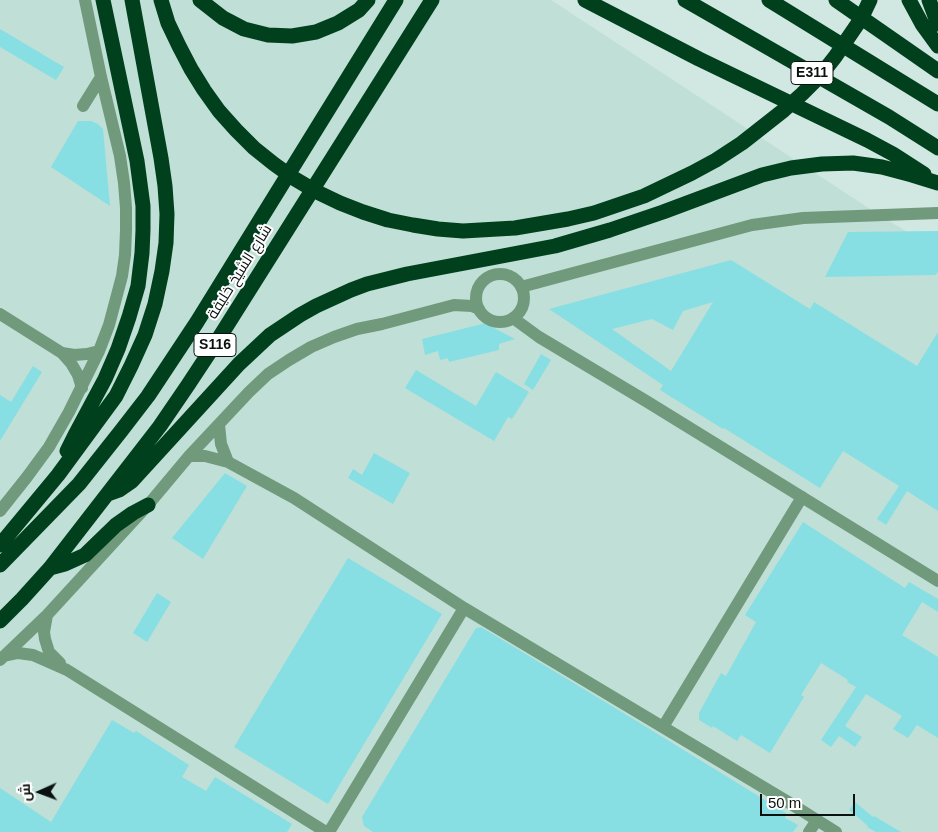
<!DOCTYPE html>
<html>
<head>
<meta charset="utf-8">
<style>
  body { margin:0 }
  #map { position:relative; width:938px; height:832px; overflow:hidden; background:#d1e7e1; font-family:Helvetica,Cairo,sans-serif }
  canvas { display:block }
  .north { position:absolute; left:15px; top:767px; width:50px; height:50px; -webkit-text-stroke:4px #fff; paint-order:stroke; rotate:268deg; font-size:14px; font-weight:700; line-height:20px; text-align:center; color:#0a110f }
  .north::after { content:''; display:block; margin:auto; width:18px; height:22px; background:#0a110f; clip-path:polygon(50% 0,100% 100%,50% 72%,0 100%) }
  .scale { position:absolute; left:760px; top:794px; width:95px; height:22px; box-sizing:border-box; border:2px solid #0a110f; border-top:0; padding-left:6px; font-size:15px; line-height:18px; white-space:nowrap; color:#0a110f; -webkit-text-stroke:4px #fff; paint-order:stroke }
</style>
</head>
<body>
<div id="map">
<canvas width="938" height="832"></canvas>
<div class="north">ش</div>
<div class="scale">50 m</div>
</div>
<script>
const context = document.querySelector('canvas').getContext('2d');
context.lineJoin = 'round';
function fill(path, color) {
  context.fillStyle = color;
  context.fill(path, 'evenodd');
}
function poly(rows) {
  const path = new Path2D();
  for (const r of rows) {
    if (r.length === 3) {
      path.moveTo(r[0] + r[2], r[1]);
      path.arc(r[0], r[1], r[2], 0, 2 * Math.PI);
      continue;
    }
    path.moveTo(r[0], r[1]);
    for (let i = 2; i < r.length; i += 2) path.lineTo(r[i], r[i + 1]);
  }
  return path;
}
function stroke(path, color, width, dash) {
  context.strokeStyle = color;
  context.lineWidth = width;
  context.lineCap = dash ? 'butt' : 'round';
  context.setLineDash(dash || []);
  context.stroke(path);
}
function write(font, color, halo, rows, align = 'center') {
  context.font = font + ' Helvetica,Cairo,sans-serif';
  context.lineWidth = 4;
  context.setLineDash([]);
  context.textBaseline = 'middle';
  context.strokeStyle = halo;
  context.fillStyle = color;
  for (const [text, x, y, turn = 0] of rows) {
    context.save();
    context.translate(x, y);
    context.rotate((+turn || 0) * Math.PI / 180);
    context.textAlign = isNaN(turn) ? turn : align;
    if (halo) context.strokeText(text, 0, 0);
    context.fillText(text, 0, 0);
    context.restore();
  }
}
fill(poly([
  [0,0,551,0,876,213,938,251,938,832,0,832]
]), '#c0dfd6');
fill(poly([
  [0,29,64,67,56,80,0,47],
  [78,121,91,121,98,124,103,129,110,206,51,167],
  [938,231,938,272,935,275,825,277,848,232],
  [731,260,810,309,814,302,917,366,938,332,938,511,907,491,886,525,877,519,899,486,843,451,820,488,724,428,723,429,660,390,663,385,549,309],
  [713,302,671,371,612,329,652,319,673,330,683,311],
  [490,322,492,327,515,339,499,344,499,350,449,362,448,358,440,360,438,351,425,355,422,339],
  [541,354,551,360,533,390,524,384],
  [33,366,42,372,0,441,0,395,11,402],
  [416,370,476,406,496,372,529,392,512,419,508,417,494,441,405,388],
  [374,453,410,473,393,504,348,478,353,469,362,475],
  [225,473,247,486,203,559,172,538],
  [803,522,905,588,909,582,938,599,938,612,922,602,902,635,938,657,938,738,917,725,908,738,893,729,902,716,866,694,845,726,862,737,855,747,839,736,831,747,821,740,856,687,847,682,848,680,821,663,801,695,804,697,770,753,741,735,737,741,713,726,712,728,699,720,699,713,721,673,726,676,756,622,745,615],
  [348,558,442,614,328,804,234,747],
  [157,593,171,602,147,642,133,633],
  [481,627,630,717,786,813,785,818,798,825,793,832,373,832,364,826,362,817,476,628],
  [112,720,134,733,136,731,189,765,182,777,206,791,215,777,292,824,287,832,0,832,0,788,51,822],
  [855,802,873,817,874,816,901,832,876,832,867,827,868,826,849,810]
]), '#87dfe4');
stroke(poly([
  [83,106,101,77],
  [500,298,24],
  [521,287,752,225,803,218,938,213],
  [0,314,62,353,71,363,78,375,82,388],
  [513,318,539,337,646,401,938,581],
  [62,353,74,355,87,354,99,351],
  [219,425,221,444,228,462],
  [189,456,205,456,228,462,294,498,464,608,788,802,836,832],
  [0,511,27,477,49,447,69,412,99,351,109,325,122,276,125,255,126,230,126,208,124,183,120,156,101,77,85,0],
  [47,615,44,632,45,639,49,652,60,663],
  [4,656,18,653,33,655,67,670,326,832],
  [0,660,47,615,148,505,189,456,249,392,268,374,289,360,311,347,334,337,357,329,382,324,454,305,472,306,479,309],
  [663,727,802,497],
  [329,832,464,608],
  [809,832,817,820]
]), '#709a7b', 12);
stroke(poly([
  [161,0,168,23,179,46,191,69,204,90,219,111,236,130,254,148,274,164,295,179,317,192,340,203,363,212,388,220,413,225,438,229,463,231,515,228,568,219,594,213,644,196,692,173,716,160,742,143,784,110,802,94,820,76,835,57,861,19,870,0],
  [200,0,223,18,244,29,268,35,292,36,316,32,338,23,359,10,368,0],
  [585,0,699,59,867,140,893,154,924,174],
  [685,0,889,117,938,148],
  [769,0,938,104],
  [836,0,938,71],
  [909,0,922,24,938,46],
  [929,0,938,24],
  [67,451,75,435,105,379,118,349,129,317,138,286,142,253,143,230,143,206,137,161,103,0],
  [108,494,119,490,132,481,239,364,270,335,300,315,316,306,351,290,367,284,407,274,555,246,610,230,663,212,762,175,791,168,822,164,853,163,882,167,912,175,938,183],
  [0,545,58,475,116,396,131,366,145,335,155,304,162,271,166,243,167,214,165,186,161,158,132,0],
  [0,565,79,484,121,431,148,396,197,322,396,0],
  [50,568,65,564,85,555,116,525,133,513,148,505],
  [0,621,22,599,50,568,160,426,188,385,219,338,432,0]
]), '#00401d', 15);
for (const [x, y, w] of [
  [812,73,42],
  [215,345,42]
]) {
  const box = new Path2D();
  box.roundRect(x - w / 2, y - 11.5, w, 23, 4);
  context.fillStyle = '#fff';
  context.fill(box);
  stroke(box, '#0a110f', 1);
}
write('bold 14px', '#0a110f', null, [
  ["E311",812,73],
  ["S116",215,345]
]);
write('15px', '#0a110f', '#fff', [
  ["شارع الشيخ خليفة",240,272,-58]
]);
</script>
</body>
</html>
